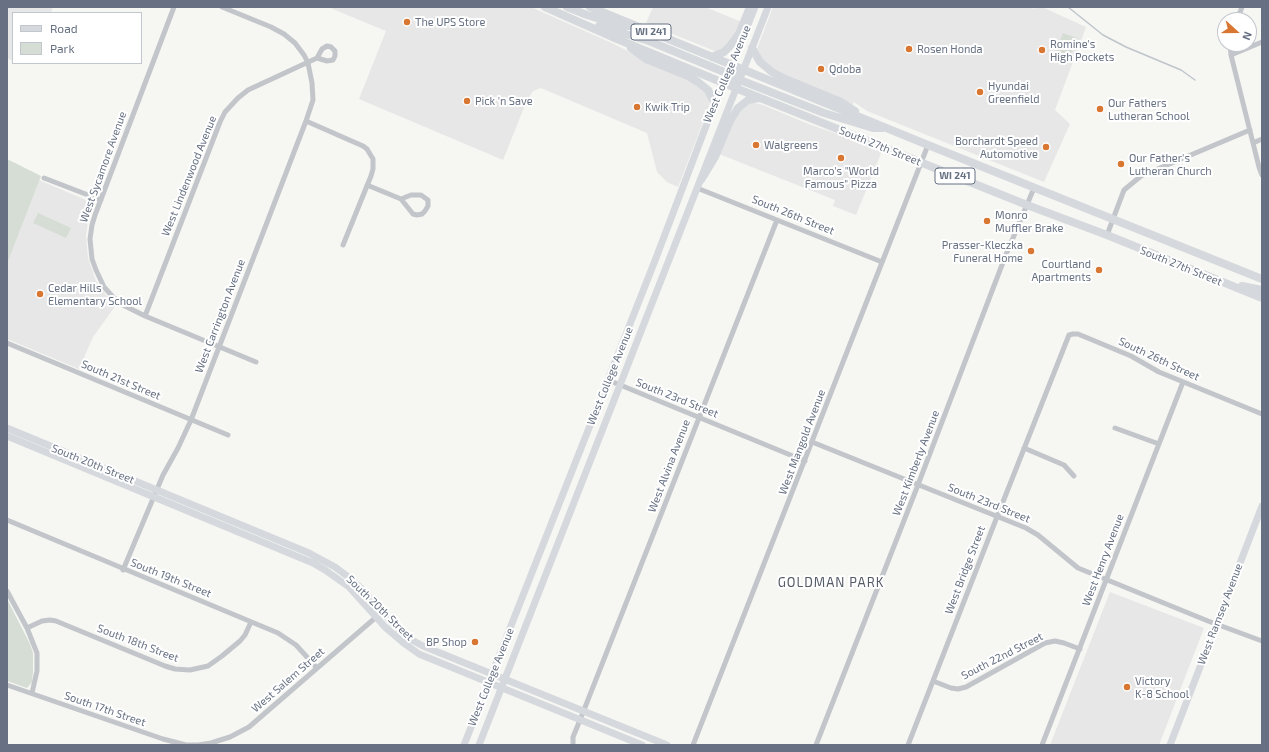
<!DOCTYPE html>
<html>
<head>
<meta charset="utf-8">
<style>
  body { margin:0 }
  #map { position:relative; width:1269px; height:752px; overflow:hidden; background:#f6f6f3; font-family:"Exo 2",sans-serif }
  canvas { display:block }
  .frame { position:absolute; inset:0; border:8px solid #677183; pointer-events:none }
  .legend { position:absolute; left:12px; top:12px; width:130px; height:52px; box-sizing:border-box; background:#fff; border:1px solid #c2c6cd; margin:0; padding:5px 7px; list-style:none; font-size:12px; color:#677183 }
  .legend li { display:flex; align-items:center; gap:8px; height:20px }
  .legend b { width:20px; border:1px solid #c2c6cd }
  .north { position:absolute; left:1217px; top:12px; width:40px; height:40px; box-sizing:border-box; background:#fff; border:1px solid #c2c6cd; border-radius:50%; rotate:111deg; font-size:11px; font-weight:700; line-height:16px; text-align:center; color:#677183 }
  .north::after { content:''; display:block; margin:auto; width:14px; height:18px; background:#d97631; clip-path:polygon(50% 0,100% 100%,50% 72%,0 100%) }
</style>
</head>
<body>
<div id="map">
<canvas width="1269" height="752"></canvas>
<div class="frame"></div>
<ul class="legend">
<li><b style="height:5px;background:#d5d8dc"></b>Road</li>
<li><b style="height:11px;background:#d6ddd5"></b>Park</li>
</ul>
<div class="north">N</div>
</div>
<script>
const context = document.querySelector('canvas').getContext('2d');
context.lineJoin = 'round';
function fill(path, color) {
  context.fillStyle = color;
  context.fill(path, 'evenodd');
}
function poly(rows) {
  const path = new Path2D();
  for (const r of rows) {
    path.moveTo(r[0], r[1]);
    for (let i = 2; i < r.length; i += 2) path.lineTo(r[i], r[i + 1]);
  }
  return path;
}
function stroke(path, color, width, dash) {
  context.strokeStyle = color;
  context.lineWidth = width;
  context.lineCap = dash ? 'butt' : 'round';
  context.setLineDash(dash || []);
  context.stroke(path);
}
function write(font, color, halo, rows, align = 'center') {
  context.font = font + ' "Exo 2",sans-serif';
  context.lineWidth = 4;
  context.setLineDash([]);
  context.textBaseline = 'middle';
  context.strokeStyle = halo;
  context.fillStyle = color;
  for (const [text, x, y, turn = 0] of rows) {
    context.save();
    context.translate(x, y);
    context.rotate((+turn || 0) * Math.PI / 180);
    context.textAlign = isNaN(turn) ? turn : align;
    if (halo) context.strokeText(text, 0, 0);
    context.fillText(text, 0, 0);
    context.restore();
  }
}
fill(poly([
  [7,7,53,7,51,13,13,13,13,61,7,58],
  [328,7,531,7,614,44,645,60,685,77,706,92,710,99,709,107,678,187,667,182,657,172,647,133,541,88,533,91,527,100,503,160,359,99,386,31],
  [653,7,705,7,742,22,730,44,717,52,646,23],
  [773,7,1029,7,1034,9,1035,7,1042,7,1086,27,1055,110,1070,124,1044,182,867,111,854,102,852,105,784,76,764,63,757,49],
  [751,102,763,105,811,125,844,136,882,151,856,215,833,206,835,200,719,154,737,112],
  [39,180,93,203,93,206,88,221,86,236,88,258,96,281,106,295,116,305,93,337,79,369,7,339,7,264],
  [1110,592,1204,628,1159,745,1050,745]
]), '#e7e7e7');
fill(poly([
  [1063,33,1077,38,1068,61,1054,56],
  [7,159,41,176,7,264],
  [38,213,71,228,66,238,33,223],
  [7,599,30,644,33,653,33,672,32,682,27,688,7,681]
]), '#d6ddd5');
stroke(poly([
  [1068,7,1103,35,1126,47,1181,70,1195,80]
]), '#bec5cb', 1.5);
stroke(poly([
  [174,7,95,215,92,225,90,239,92,259,96,270,104,287,113,297,123,305,145,316,256,362],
  [1237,20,1242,7],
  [1230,44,1231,55,1259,167,1262,175],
  [1231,55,1262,42],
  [306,121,363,146,367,149,373,159,373,169,371,176,343,245],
  [1253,143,1262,139],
  [44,178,101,200],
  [367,185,401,199,413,214,417,215,422,214,425,211,428,206,428,200,421,195,411,195,401,199],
  [697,188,882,262],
  [1107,235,1124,190,1141,176,1250,130],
  [145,316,220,122,225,112,238,98,248,90,317,58,322,49,327,46,331,47,335,51,335,56,333,60,327,61,317,58],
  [7,343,228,435],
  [608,380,805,461],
  [1115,428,1159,444],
  [812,442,1026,528,1038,535,1078,568,1208,621,1262,641],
  [1024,448,1064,465,1074,476],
  [7,520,278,633,296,645,317,668],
  [123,570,163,475,178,448,191,420,306,121,313,100,312,83,308,63,304,55,295,43,284,34,271,27,222,7],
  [7,591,27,628,37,653,37,671,32,693],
  [27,628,42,621,50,620,56,621,165,666,175,669,190,670,208,666,222,656,240,641,245,635,251,622],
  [933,681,951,688,958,689,966,687,1045,643,1055,641,1064,643,1080,649],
  [7,685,163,739,186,745,198,745,211,743,230,737,249,727,382,612],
  [573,745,573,737,580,720,777,220],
  [693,745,928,145],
  [816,745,916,490,1005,257,1034,188],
  [908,745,995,522,1069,335,1073,334,1078,334,1131,356,1159,372,1262,414],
  [1042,745,1183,382]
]), '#c2c5c9', 5);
stroke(poly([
  [7,428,309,553,335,567,351,579,363,590,391,622,410,639,423,646,667,745],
  [7,436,313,563,325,570,349,587,385,627,405,644,419,654,642,745],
  [464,745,656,258,706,126,732,65,755,7],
  [479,745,768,7],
  [1170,745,1262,506]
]), '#d5d8dc', 7);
stroke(poly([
  [545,7,617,39,743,91,1027,205,1107,235,1262,298],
  [567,7,587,15,623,26,632,26],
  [590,7,928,145,1262,279],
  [599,26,649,41,729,74,736,74,744,70],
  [631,48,646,59,688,76,698,82,708,90,715,104],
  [752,48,760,62,772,72,783,78,841,102,855,111],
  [712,57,724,52,730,46,739,34,750,7],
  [724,83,732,80,740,80,824,113,873,128,883,128],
  [701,180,715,157,730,121,738,108,748,100,759,98],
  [1242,286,1262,290]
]), '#d5d8dc', 8);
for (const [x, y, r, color] of [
  [407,22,4,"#d97631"],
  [909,49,4,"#d97631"],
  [1042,50,4,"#d97631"],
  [821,69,4,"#d97631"],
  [980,92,4,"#d97631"],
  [467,101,4,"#d97631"],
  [637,107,4,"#d97631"],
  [1100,109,4,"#d97631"],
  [756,145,4,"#d97631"],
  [1046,147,4,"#d97631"],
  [841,158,4,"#d97631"],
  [1121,164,4,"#d97631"],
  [987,221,4,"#d97631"],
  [1031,251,4,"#d97631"],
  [1099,270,4,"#d97631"],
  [40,294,4,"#d97631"],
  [475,642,4,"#d97631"],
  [1127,687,4,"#d97631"]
]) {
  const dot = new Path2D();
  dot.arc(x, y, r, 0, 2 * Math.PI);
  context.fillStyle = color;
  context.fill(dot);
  stroke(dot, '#fff', 1.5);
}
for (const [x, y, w] of [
  [651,32,40],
  [955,176,40]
]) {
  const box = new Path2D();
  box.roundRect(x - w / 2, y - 8, w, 16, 3);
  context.fillStyle = '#fff';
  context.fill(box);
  stroke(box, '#677183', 1);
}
write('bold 10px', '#677183', null, [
  ["WI 241",651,32],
  ["WI 241",955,176]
]);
write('11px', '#677183', '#fff', [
  ["The UPS Store",415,22],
  ["Romine's",1050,44],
  ["High Pockets",1050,57],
  ["Rosen Honda",917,49],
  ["Qdoba",829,69],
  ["Hyundai",988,86],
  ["Greenfield",988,99],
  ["Pick 'n Save",475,101],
  ["Our Fathers",1108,103],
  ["Lutheran School",1108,116],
  ["Kwik Trip",645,107],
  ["Borchardt Speed",1038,141,"right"],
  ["Automotive",1038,154,"right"],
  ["Walgreens",764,145],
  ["Our Father's",1129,158],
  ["Lutheran Church",1129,171],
  ["Marco's \"World",841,171,"center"],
  ["Famous\" Pizza",841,184,"center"],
  ["Monro",995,215],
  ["Muffler Brake",995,228],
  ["Prasser-Kleczka",1023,245,"right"],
  ["Funeral Home",1023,258,"right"],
  ["Courtland",1091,264,"right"],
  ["Apartments",1091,277,"right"],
  ["Cedar Hills",48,288],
  ["Elementary School",48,301],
  ["BP Shop",467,642,"right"],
  ["Victory",1135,681],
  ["K-8 School",1135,694]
], 'left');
write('11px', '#677183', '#fff', [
  ["West College Avenue",727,74,-67],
  ["South 27th Street",880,146,22],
  ["West Sycamore Avenue",103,167,-70],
  ["West Lindenwood Avenue",189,176,-68],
  ["South 26th Street",793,215,22],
  ["South 27th Street",1181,266,22],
  ["West Carrington Avenue",220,316,-69],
  ["South 26th Street",1159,359,25],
  ["West College Avenue",610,376,-68],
  ["South 21st Street",121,380,23],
  ["South 23rd Street",677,398,22],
  ["West Mangold Avenue",802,442,-69],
  ["West Kimberly Avenue",916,463,-69],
  ["South 20th Street",93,464,22],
  ["West Alvina Avenue",669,466,-69],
  ["South 23rd Street",989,503,22],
  ["West Henry Avenue",1103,560,-69],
  ["West Bridge Street",965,570,-69],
  ["South 19th Street",171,578,22],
  ["South 20th Street",380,608,44],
  ["West Ramsey Avenue",1220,614,-69],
  ["South 18th Street",138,643,21],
  ["South 22nd Street",1002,656,-27],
  ["West College Avenue",491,677,-68],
  ["West Salem Street",288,680,-41],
  ["South 17th Street",105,709,19]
]);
context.letterSpacing = '1px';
write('13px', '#555c68', '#fff', [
  ["GOLDMAN PARK",831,583]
]);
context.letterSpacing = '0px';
</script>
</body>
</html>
